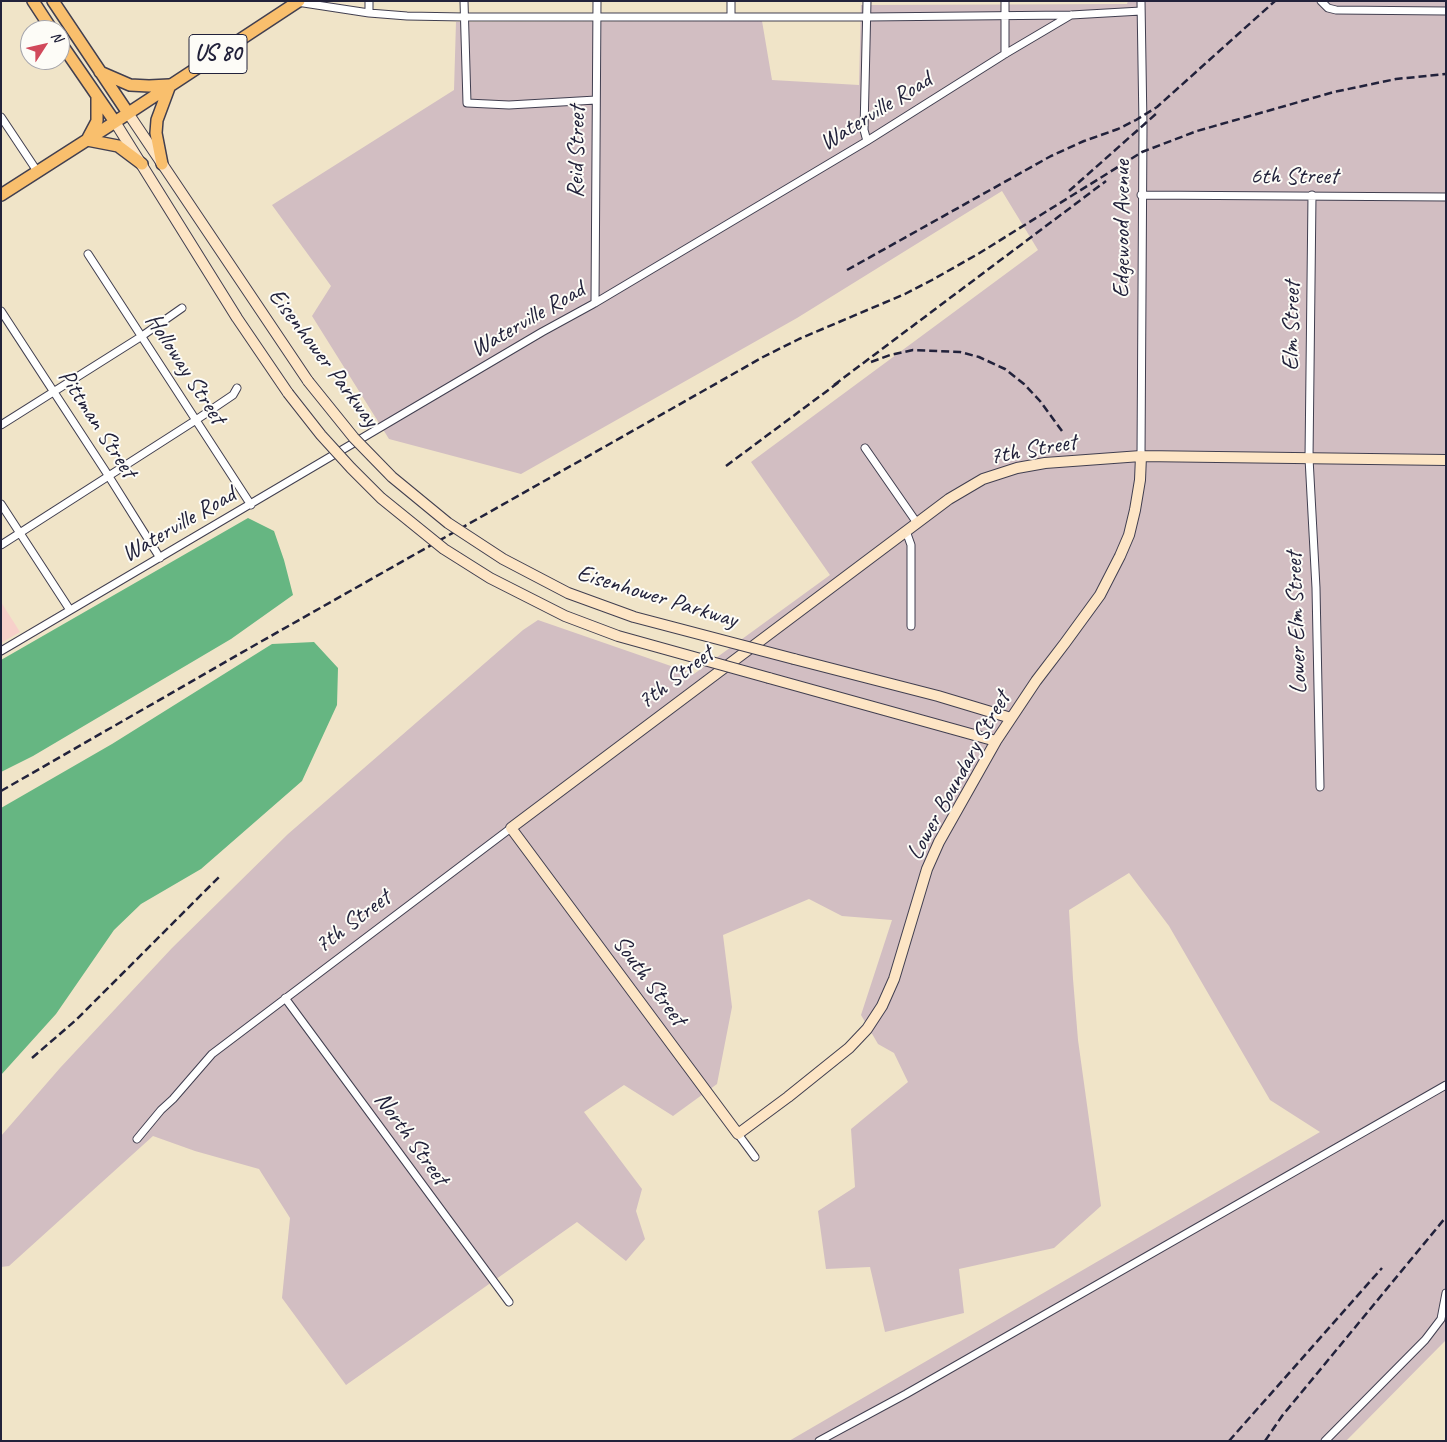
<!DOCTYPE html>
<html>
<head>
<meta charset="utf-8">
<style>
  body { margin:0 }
  #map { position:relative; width:1447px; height:1442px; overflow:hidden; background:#f0e4c8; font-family:Caveat,sans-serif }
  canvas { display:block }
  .frame { position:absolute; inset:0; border:2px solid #22223b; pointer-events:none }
  .north { position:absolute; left:20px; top:20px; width:50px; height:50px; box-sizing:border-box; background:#fdfcf7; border:1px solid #a5a5ac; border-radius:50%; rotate:55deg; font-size:14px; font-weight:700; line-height:20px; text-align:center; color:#22223b }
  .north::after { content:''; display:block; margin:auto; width:18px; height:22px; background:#d1495b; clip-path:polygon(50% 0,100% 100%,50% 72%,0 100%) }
</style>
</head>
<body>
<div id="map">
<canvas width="1447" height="1442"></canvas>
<div class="frame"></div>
<div class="north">N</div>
</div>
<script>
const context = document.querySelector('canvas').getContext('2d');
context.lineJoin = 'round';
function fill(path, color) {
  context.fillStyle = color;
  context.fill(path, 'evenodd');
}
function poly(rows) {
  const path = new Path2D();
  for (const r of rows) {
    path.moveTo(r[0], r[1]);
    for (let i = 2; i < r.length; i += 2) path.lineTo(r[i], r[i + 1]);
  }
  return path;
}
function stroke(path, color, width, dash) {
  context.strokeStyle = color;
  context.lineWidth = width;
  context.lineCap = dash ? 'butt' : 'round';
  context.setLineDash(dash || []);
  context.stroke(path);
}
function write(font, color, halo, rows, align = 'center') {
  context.font = font + ' Caveat,sans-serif';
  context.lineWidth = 4;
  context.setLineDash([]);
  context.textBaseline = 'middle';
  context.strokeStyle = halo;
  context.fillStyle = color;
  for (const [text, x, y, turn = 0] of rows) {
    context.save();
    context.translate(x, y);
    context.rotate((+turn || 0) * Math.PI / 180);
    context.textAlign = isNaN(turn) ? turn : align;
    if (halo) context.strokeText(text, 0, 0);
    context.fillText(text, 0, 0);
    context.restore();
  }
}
fill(poly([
  [1,602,20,632,1,643]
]), '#f7d0ca');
fill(poly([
  [1128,1,1446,1,1446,1340,1346,1441,789,1441,1320,1132,1270,1100,1169,926,1129,873,1069,910,1073,979,1078,1040,1101,1206,1054,1248,959,1269,964,1313,885,1332,870,1267,826,1269,818,1211,855,1187,851,1129,908,1082,894,1053,878,1044,861,1015,892,920,842,916,809,899,723,935,732,1007,717,1084,673,1116,624,1085,584,1112,642,1189,636,1211,645,1239,626,1261,577,1222,346,1385,282,1298,290,1218,259,1169,195,1151,153,1136,9,1266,1,1267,1,1136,60,1068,172,948,288,834,523,630,538,620,694,674,830,575,751,462,1038,250,1002,191,797,318,521,474,389,439,312,316,331,286,272,205,454,90,456,22,762,21,772,80,859,85,861,5,1127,4]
]), '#d2bec2');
fill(poly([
  [248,518,274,531,284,560,293,595,231,639,33,756,1,772,1,660],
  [314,642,338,668,337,705,302,781,201,869,141,904,114,930,56,1014,1,1075,1,808,112,744,272,644]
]), '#66b682');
const street = poly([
  [464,1,467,103,509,105,596,100],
  [731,1,731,16],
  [867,1,864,130,867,141],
  [1321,1,1328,8,1336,10,1446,11],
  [297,2,369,13,407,16,464,17,867,17,1071,15,1141,11],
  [369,13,369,1],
  [1005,54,1005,1],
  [1,117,37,171],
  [1141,195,1446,197],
  [1312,195,1309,458,1316,588,1320,787],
  [88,254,251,505],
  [595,303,597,1],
  [1,311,108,475,160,558],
  [1,425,142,336,182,308],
  [865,448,917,523],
  [1141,456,1143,126,1141,1],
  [1,504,70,610],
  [906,531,911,545,911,626],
  [1,545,196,420,233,395,237,388],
  [1,651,542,332,595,303,867,141,1005,54,1071,15],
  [285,998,509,1302],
  [738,1134,755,1157],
  [137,1139,161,1110,173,1099,212,1054,511,828],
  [819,1441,906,1394,1446,1085],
  [1325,1441,1425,1340,1441,1319,1446,1293]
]);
const secondary = poly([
  [128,113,308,381],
  [115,122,237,318,288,393],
  [1141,456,1140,480,1135,510,1129,535,1120,556,1100,595,1065,643,1036,681,996,741,939,842,927,869,894,979,882,1006,867,1029,849,1048,788,1097,738,1134,511,828,949,499,983,479,1017,468,1045,463,1141,456,1446,460],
  [794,659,938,696,1011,718],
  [769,678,996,741]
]);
const primary = poly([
  [33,1,52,30],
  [53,1,128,113],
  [60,42,115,122],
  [100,72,130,85,149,86,169,85],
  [88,138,97,121,97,96],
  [87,140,118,146,142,164],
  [162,164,156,133,157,120,170,85],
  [1,195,115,122,299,1]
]);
stroke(street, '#413f50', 9);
stroke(secondary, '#413f50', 12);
stroke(primary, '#413f50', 14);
stroke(street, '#fff', 7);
stroke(secondary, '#fde5c5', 10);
stroke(primary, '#f9bf6d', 11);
stroke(poly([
  [1069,191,1157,113],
  [847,270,1051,156,1084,141,1118,129,1136,120,1157,107,1275,1],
  [871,362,890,355,913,350,960,352,979,357,1005,369,1024,384,1040,401,1062,431],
  [834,385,1106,181],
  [726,466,839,382],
  [1,791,255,645,763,357,799,339,905,294,932,280,978,254,1142,152,1197,131,1334,92,1396,79,1446,74],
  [32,1058,76,1020,220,876],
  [1229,1441,1382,1268],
  [1265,1441,1282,1416,1446,1217]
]), '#22223b', 2.5, [8, 4]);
const secondaryBridge = poly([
  [308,381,354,438,392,477,448,523,503,559,568,593,634,617,794,659],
  [288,393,321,435,351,468,381,498,444,549,490,578,565,616,618,636,769,678]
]);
stroke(secondaryBridge, '#413f50', 12, []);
stroke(secondaryBridge, '#fde5c5', 10);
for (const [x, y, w] of [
  [218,54,58]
]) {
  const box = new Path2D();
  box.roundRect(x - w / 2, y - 19.5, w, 39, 4);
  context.fillStyle = '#fdfcf7';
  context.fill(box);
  stroke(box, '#22223b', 1);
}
write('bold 22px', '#22223b', null, [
  ["US 80",218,54]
]);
write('24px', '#22223b', '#fdfcf7', [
  ["Waterville Road",876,112,-32],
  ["Reid Street",577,152,-89],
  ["6th Street",1294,177],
  ["Edgewood Avenue",1123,229,-90],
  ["Waterville Road",528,320,-30],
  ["Elm Street",1292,326,-89],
  ["Eisenhower Parkway",323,358,53],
  ["Holloway Street",185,369,57],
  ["Pittman Street",97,424,57],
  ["7th Street",1033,450,-10],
  ["Waterville Road",179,525,-30],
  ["Eisenhower Parkway",657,597,17],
  ["Lower Elm Street",1297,623,-92],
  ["7th Street",676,678,-37],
  ["Lower Boundary Street",959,776,-61],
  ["7th Street",353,922,-37],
  ["South Street",649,981,53],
  ["North Street",411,1139,54]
]);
</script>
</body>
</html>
